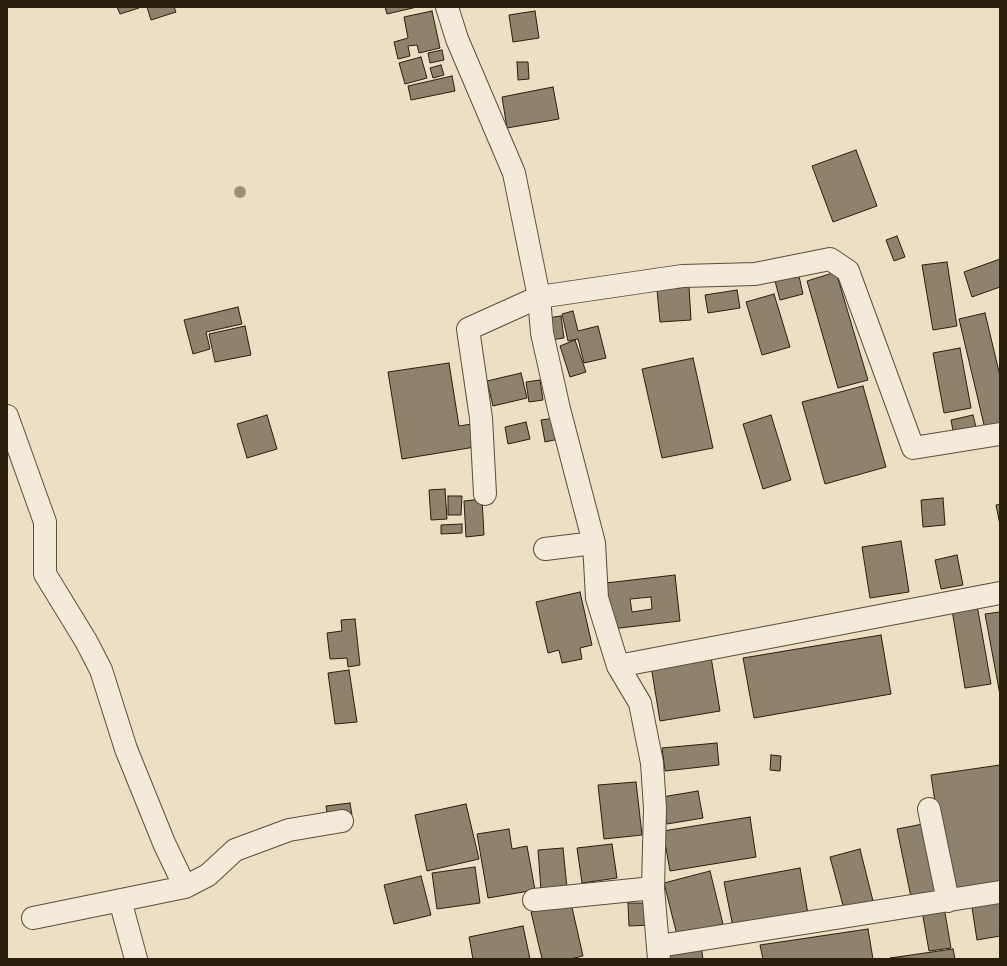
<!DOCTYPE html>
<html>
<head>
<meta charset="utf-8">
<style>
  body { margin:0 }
  #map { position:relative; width:1007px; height:966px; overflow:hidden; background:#eddfc4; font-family:Cardo,serif }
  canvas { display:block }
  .frame { position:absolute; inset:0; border:8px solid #2a1e0d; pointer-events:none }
</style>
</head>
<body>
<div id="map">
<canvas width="1007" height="966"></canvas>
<div class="frame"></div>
</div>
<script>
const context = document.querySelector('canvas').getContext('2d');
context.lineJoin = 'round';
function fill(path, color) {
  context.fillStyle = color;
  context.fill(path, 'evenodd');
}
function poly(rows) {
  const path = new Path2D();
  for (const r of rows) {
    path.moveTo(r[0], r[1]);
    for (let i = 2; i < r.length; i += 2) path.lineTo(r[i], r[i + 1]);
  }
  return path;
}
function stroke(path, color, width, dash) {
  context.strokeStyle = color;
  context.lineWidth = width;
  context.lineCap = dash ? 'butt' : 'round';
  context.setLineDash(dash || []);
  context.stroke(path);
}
const building = poly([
  [117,7,139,7,139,8,120,14,117,7],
  [147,7,174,7,176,12,151,20,147,7],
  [385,7,417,7,387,14,385,7],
  [432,11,440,48,419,53,417,45,408,46,410,56,398,59,394,42,408,38,404,17,432,11],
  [535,11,539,38,513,42,509,15,535,11],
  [442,50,444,60,430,63,428,53,442,50],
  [421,57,427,78,405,84,399,63,421,57],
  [517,62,528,62,529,79,518,80,517,62],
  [441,65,444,75,433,78,430,68,441,65],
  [452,76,455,91,411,100,408,86,452,76],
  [553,87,559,119,507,128,502,97,553,87],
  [856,150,877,206,833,222,812,166,856,150],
  [897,236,905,257,894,261,886,240,897,236],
  [1000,259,1000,287,972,297,964,272,1000,259],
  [947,262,957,326,933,330,922,265,947,262],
  [836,272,868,380,838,388,807,281,836,272],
  [799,276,803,294,780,300,775,281,799,276],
  [689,287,691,320,660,322,657,290,689,287],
  [737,290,740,308,708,313,705,295,737,290],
  [774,294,790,347,762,355,746,302,774,294],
  [238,307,242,324,206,332,210,349,193,354,184,320,238,307],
  [573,311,578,331,598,326,606,358,584,363,578,339,568,341,562,314,573,311],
  [985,313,1000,376,1000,426,985,429,959,319,985,313],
  [561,316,564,338,551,340,547,318,561,316],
  [245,326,251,355,215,362,209,334,245,326],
  [575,340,586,372,570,377,560,346,575,340],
  [960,348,971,408,944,413,933,353,960,348],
  [693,358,713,448,662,458,642,369,693,358],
  [449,363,459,426,472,424,475,447,402,459,388,372,449,363],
  [521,373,527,398,493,406,487,381,521,373],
  [540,380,543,400,529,402,526,382,540,380],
  [863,386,886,467,825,484,802,402,863,386],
  [267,415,277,449,247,458,237,424,267,415],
  [771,415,791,480,763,489,743,424,771,415],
  [973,415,977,431,954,436,951,420,973,415],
  [555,418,559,439,545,442,541,420,555,418],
  [526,422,530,439,508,444,505,427,526,422],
  [445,489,447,519,431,520,429,490,445,489],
  [448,496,462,496,461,515,448,515,448,496],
  [943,498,945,525,923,527,921,500,943,498],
  [482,499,484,535,466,537,464,501,482,499],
  [1000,504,1000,525,996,505,1000,504],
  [462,524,462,533,441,534,441,525,462,524],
  [901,541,909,592,870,598,862,547,901,541],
  [957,555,963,585,941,589,935,560,957,555],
  [675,575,680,621,611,629,606,583,675,575],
  [651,597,652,609,632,612,630,599,651,597],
  [580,592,592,645,580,648,582,659,562,663,559,650,548,653,536,602,580,592],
  [977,605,991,684,965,688,952,610,977,605],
  [1000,612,1000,695,985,614,1000,612],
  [355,619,360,665,348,667,347,658,330,659,327,633,342,631,341,620,355,619],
  [881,635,891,694,754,718,743,658,881,635],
  [711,657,720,711,660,721,651,666,711,657],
  [349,670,357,722,335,724,328,673,349,670],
  [717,743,719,765,665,771,662,748,717,743],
  [771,755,781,756,780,771,770,770,771,755],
  [1000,765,1000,883,948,891,931,775,1000,765],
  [636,782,642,835,604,839,598,785,636,782],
  [698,791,703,818,667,824,662,797,698,791],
  [350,803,352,815,328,819,326,806,350,803],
  [466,804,479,859,427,871,415,815,466,804],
  [750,817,756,857,670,871,663,831,750,817],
  [928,823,942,896,912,902,897,829,928,823],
  [509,829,512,849,527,846,535,890,488,898,477,834,509,829],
  [612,844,617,878,582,883,577,848,612,844],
  [563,848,567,888,541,890,538,850,563,848],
  [860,849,873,901,844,909,830,857,860,849],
  [475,867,480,903,437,909,432,873,475,867],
  [800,868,808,914,733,927,724,882,800,868],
  [710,871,723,924,677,935,664,883,710,871],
  [421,876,431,915,394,924,384,885,421,876],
  [1000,897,1000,936,977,940,971,901,1000,897],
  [571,903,583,956,570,959,542,959,531,912,571,903],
  [628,903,649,903,650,925,629,926,628,903],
  [944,907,951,948,929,951,922,911,944,907],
  [523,926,530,959,473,959,469,937,523,926],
  [868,929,873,959,763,959,760,945,868,929],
  [701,946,703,959,667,959,666,952,701,946],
  [953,949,955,959,890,958,953,949]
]);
fill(building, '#8f826c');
stroke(building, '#2a1e0d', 1);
const minor = poly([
  [447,7,457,39,514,173,539,297,542,333,559,409,594,543],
  [7,416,45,522,45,574,86,641,101,670,126,749,164,843,185,887],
  [485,494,481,418,468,329,539,297,682,276,755,274,830,259,848,271,913,448,1000,434],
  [545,549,594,543,597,598,618,666,640,703,652,763,655,808,653,888,659,959],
  [618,666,1000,593],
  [929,809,948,901],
  [120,900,136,959],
  [534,900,653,888],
  [33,918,185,887,208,875,235,850,289,830,342,821],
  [659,946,1000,892]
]);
stroke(minor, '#5b4e3b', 24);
stroke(minor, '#f3ead9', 22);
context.fillStyle = '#9d8f79';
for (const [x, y] of [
  [240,192]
]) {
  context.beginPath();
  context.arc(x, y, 6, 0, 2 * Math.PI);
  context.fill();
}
</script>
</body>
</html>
